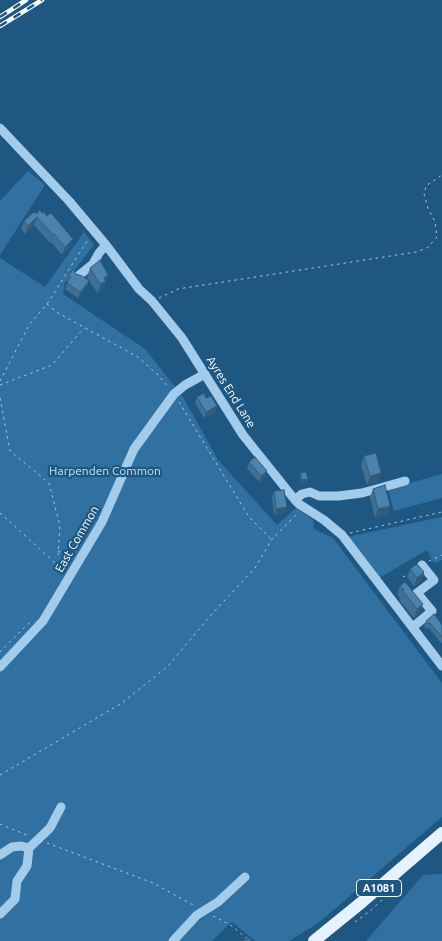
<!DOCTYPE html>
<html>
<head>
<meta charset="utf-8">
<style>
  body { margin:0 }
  canvas { display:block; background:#1d5782 }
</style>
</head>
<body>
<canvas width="442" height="941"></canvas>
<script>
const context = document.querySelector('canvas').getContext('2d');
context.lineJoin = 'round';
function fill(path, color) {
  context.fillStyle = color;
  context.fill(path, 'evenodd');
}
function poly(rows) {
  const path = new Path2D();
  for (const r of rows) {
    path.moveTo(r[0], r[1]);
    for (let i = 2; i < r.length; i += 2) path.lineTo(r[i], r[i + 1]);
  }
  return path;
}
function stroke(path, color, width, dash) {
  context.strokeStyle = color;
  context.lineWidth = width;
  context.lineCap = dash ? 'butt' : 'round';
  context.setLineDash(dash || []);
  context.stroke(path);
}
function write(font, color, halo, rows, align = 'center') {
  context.font = font + ' Ubuntu,sans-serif';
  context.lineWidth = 4.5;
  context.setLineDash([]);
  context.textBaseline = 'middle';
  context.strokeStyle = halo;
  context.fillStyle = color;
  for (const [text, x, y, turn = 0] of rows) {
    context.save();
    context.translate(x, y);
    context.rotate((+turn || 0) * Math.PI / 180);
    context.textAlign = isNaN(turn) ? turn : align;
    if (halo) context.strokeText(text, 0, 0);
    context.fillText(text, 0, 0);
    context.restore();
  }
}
fill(poly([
  [28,171,45,185,0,255,0,201],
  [84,232,94,245,65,282,63,294,145,349,183,397,218,460,277,525,297,507,313,520,314,529,333,538,442,683,442,817,317,924,289,941,255,941,232,922,212,941,0,941,0,258,45,287],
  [442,474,442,498,394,511,388,489],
  [442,517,442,560,434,563,427,550,379,578,347,537],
  [442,874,442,941,366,941,423,875]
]), '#3171a1');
stroke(poly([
  [159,298,178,289,416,252,427,248,437,237,435,222,428,208,424,194,426,186,442,175],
  [47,304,58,313,138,357,158,375,169,388],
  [0,381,29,325,47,304,89,238],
  [0,385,52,365,84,328],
  [0,398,10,451,49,483,60,526,58,554,64,568],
  [179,402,249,517,271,539],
  [0,513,64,571],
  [350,533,442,512],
  [58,551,71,558],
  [429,561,442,555],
  [403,577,409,574],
  [0,652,30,622],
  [0,775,122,703,168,666,210,616,255,568,272,539,298,513],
  [0,824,29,836],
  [47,843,153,883,195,906],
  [213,916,232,926,250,941],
  [355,922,370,911,396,887]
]), '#a3ccea', 1, [2.5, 4]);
stroke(poly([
  [0,128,69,201,106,245,139,289,152,301,182,338,243,435,295,500,299,504,324,520,342,535,442,666],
  [78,276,93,264,99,253,106,245],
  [295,500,302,494,310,492,319,496,338,496,362,493,405,481],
  [413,627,432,611,417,593,434,580,422,565],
  [0,667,43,621,102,522,134,449,174,394,185,385,205,374],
  [0,855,12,847,21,846,29,848],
  [0,914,15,899,17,881,27,866,29,848,50,828,61,807],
  [173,941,197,915,218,902,245,877]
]), '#a3ccea', 9);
stroke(poly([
  [314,941,362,902,442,833]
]), '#e6f3fe', 12);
const rail = poly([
  [0,17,26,0],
  [0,26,42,0]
]);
stroke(rail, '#fff', 4.5);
stroke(rail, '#1d5782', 2.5, [8]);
fill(poly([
  [34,212,70,247,62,255,51,242,50,243,34,225,25,234,21,229,24,221],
  [90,268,108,275,102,290,97,293,87,277],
  [76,274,89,281,86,287,78,298,65,289,68,282,66,281,69,275],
  [197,397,215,412,204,418,195,403],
  [364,456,378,482,367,485,361,465],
  [249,462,265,477,259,482,247,468],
  [301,473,307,482,301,483,300,476],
  [373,489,390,506,387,515,375,518,370,497],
  [274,491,285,513,274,515,272,497],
  [410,569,424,572,421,581,414,586,407,577],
  [400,586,420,613,414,618,399,600,400,598,397,595],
  [426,621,442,625,442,642,441,643,429,628,427,629,424,626]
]), '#407195');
fill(poly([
  [37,217,34,225,25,234,28,226],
  [73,239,70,247,62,255,65,247],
  [108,275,102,290,97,293,104,278],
  [89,281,86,287,78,298,80,292],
  [217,406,215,412,204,418,206,412],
  [267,471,265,477,259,482,261,476],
  [381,473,378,482,367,485,370,476],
  [308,479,307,482,301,483,302,480],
  [390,506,387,515,375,518,378,509],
  [287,507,285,513,274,515,276,509],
  [424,572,421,581,414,586,417,578],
  [423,604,420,613,414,618,417,609]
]), '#345c79');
const building = poly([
  [40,210,42,213,44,212,47,216,51,213,73,239,65,247,54,234,53,235,37,217,28,226,24,221,34,212,36,214,40,210],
  [100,260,108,275,104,278,106,281,100,284,90,268,100,260],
  [73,269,76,274,82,276,89,281,80,292,67,283,71,277,69,275,73,269],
  [204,393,206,398,211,396,217,406,206,412,197,397,204,393],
  [376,453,381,473,370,476,364,456,376,453],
  [255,457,267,471,261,476,249,462,255,457],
  [306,472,308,479,302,480,301,473,306,472],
  [385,485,390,506,378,509,373,489,385,485],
  [284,490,287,507,276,509,274,491,284,490],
  [417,564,424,572,417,578,410,569,417,564],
  [405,582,423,604,417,609,403,591,404,590,400,586,405,582],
  [434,614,442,625,442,637,430,623,429,624,426,621,434,614],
  [250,938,251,941,241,941,250,938]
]);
fill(building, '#4a83ad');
stroke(building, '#345c79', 1);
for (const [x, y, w] of [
  [379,888,45]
]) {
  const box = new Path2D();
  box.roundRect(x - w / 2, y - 8.5, w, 17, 4);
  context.fillStyle = '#1d5782';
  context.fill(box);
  stroke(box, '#fff', 1);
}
write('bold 11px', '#fff', null, [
  ["A1081",379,888]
]);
write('12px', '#fff', '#1d5782', [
  ["Ayres End Lane",231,392,58],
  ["East Common",77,539,-60]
]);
write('12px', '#c7e3f7', '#1d5782', [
  ["Harpenden Common",105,471]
]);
</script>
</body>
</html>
